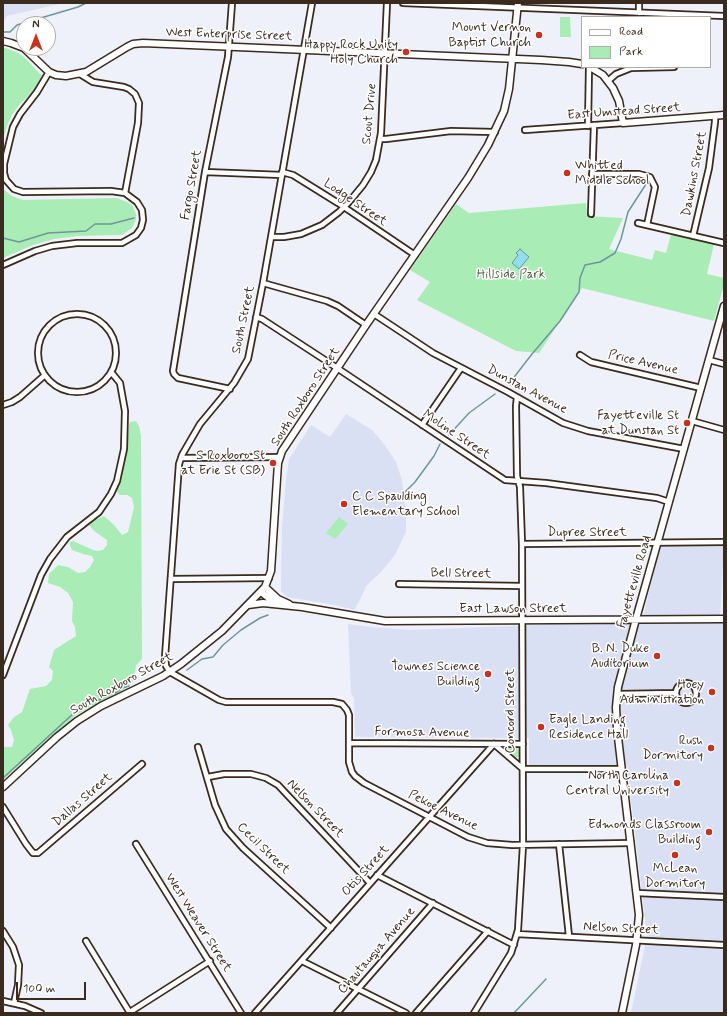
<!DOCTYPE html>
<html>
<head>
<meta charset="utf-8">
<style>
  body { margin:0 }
  #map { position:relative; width:727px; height:1016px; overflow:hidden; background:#eef1fa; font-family:Mynerve,sans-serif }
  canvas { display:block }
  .frame { position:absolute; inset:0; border:4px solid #3b2a1e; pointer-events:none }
  .legend { position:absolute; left:581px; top:16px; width:130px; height:52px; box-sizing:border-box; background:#fff; border:1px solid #b1aaa5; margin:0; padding:5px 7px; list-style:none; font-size:12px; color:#3b2a1e }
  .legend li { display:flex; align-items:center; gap:8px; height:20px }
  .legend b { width:20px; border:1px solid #b1aaa5 }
  .north { position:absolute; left:16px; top:16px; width:40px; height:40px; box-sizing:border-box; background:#fff; border:1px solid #b1aaa5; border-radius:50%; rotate:0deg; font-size:11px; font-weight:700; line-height:16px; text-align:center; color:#3b2a1e }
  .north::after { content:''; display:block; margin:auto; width:14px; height:18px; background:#c8321e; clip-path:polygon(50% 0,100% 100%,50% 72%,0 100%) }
  .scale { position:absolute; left:16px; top:982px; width:70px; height:18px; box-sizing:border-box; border:2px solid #3b2a1e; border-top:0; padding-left:5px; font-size:12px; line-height:14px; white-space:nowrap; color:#3b2a1e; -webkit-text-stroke:3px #fff; paint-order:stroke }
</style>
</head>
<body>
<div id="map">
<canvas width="727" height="1016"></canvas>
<div class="frame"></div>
<ul class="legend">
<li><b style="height:5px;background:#fff"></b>Road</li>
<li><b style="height:11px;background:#aaecb5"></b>Park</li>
</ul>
<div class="north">N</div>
<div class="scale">100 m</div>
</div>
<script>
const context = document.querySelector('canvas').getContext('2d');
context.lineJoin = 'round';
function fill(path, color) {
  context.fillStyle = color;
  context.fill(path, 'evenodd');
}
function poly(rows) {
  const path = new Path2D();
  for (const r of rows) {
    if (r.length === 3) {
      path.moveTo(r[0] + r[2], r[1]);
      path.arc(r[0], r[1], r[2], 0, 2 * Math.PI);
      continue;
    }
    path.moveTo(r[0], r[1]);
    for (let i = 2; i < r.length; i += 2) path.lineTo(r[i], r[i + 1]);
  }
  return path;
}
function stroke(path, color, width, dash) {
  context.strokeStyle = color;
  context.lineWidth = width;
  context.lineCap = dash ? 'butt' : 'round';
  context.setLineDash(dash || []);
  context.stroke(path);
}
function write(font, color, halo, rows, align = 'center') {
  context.font = font + ' Mynerve,sans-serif';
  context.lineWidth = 3;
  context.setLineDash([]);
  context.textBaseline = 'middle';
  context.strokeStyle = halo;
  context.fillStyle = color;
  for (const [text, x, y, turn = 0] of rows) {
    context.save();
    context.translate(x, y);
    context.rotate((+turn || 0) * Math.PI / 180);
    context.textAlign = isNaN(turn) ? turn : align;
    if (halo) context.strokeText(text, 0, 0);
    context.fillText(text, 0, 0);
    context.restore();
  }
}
fill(poly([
  [3,3,64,3,7,16,3,23],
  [346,414,372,430,384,444,396,462,402,480,406,514,406,532,395,555,381,572,366,586,361,598,354,610,335,605,287,597,281,591,281,585,282,527,286,479,289,459,311,425,330,437],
  [660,546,724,546,720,619,724,619,724,1013,631,1013,647,936,627,765,529,765,529,738,355,737,354,698,351,694,348,624,371,627,410,630,642,621]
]), '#dae0f4');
fill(poly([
  [560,17,570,17,571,37,560,37],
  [3,47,16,52,24,57,42,76,37,87,19,105,12,115,7,126,3,139],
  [3,189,12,196,23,200,117,198,127,202,132,205,136,214,136,220,132,228,122,235,78,236,54,239,33,245,3,258],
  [586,203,587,216,623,218,609,249,652,260,655,250,666,253,671,234,714,244,707,274,724,278,724,284,714,321,582,288,539,353,516,351,417,300,430,282,410,270,456,204,469,213],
  [136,421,139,426,141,436,142,659,136,665,134,681,123,690,76,715,3,780,3,746,5,747,12,747,14,740,11,730,8,725,14,717,22,712,30,689,46,686,52,680,53,671,49,667,54,650,76,636,75,627,72,621,73,602,68,593,60,587,48,583,49,574,58,565,68,567,78,573,85,572,90,567,94,560,92,556,83,554,72,550,69,543,73,541,93,550,98,551,103,550,107,545,107,540,94,531,89,525,95,520,104,516,114,525,122,535,128,532,134,507,132,498,127,495,120,495,116,491,122,471,127,448,129,425,130,422],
  [339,517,348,524,335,539,326,533],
  [504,748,517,748,519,751,519,757,515,757,504,751]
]), '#aaecb5');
const water = poly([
  [520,249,529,257,519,269,512,263,518,255,516,253,520,249]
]);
fill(water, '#90dfee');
stroke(water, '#6e979b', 1);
stroke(poly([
  [3,32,10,32,17,25,78,7,86,3],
  [3,238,19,242,48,233,86,231,95,224,111,224,134,218],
  [511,385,515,376,532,354,560,321,579,292,580,278,585,265,600,262,615,253,621,239,628,212,648,181],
  [449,435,469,413,495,394],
  [405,492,415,482,434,456,440,444],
  [187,670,202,659,213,657,223,645,241,630,260,618,268,615],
  [3,778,75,712,109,695,117,692,122,688,129,686],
  [514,1013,546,979]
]), '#6e979b', 1.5);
const street = poly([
  [312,3,263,283,248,359,234,383,200,424,182,455,179,464,165,657,166,666,170,672,219,700,226,702,333,702,342,704,347,710,349,715,349,762,352,772,355,776,364,783,468,837,487,843,512,845,631,843],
  [403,3,724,16],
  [639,13,639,3],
  [80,74,93,82,124,87,129,89,135,94,139,103,138,123,125,193],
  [608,81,616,74,631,68,674,67],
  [588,126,589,67],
  [525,130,623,123],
  [381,139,386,139,451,131,495,132],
  [205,172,282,175],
  [282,172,293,175,338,203,415,255],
  [592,174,639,174,650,177,655,187,647,225],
  [591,214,594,125],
  [638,223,724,243],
  [693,236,709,168,715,122,715,116],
  [271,237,284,237,301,234,322,225,339,212,349,202,363,185,371,172,376,160,381,133,387,3],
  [3,265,35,251,52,246,77,243,122,243,136,235,141,228,143,220,142,210,137,202,125,193,111,191,23,192,14,189,6,180,4,173,4,164,13,127,20,114,37,92,49,72],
  [263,283,327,301,338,306,366,325],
  [77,353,39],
  [374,314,433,353,508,392,563,423,588,431,684,449],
  [256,317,262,319,331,364,505,480,546,483,657,498,669,502],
  [580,355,591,362,701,388],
  [709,360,724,364],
  [230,389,178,378,174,374,173,371,205,172,228,57,232,3],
  [3,405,12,402,20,397,45,375],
  [692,421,724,430],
  [422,425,461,368],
  [181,458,280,457],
  [522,544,724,542],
  [171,579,269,578],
  [399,584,522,586],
  [3,675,41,575,50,559,67,537,99,512,111,494,117,481,124,449,125,411,120,383,111,372],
  [686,693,10],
  [618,694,676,693],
  [349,743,523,744],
  [494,744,523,769,622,769],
  [198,747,215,805,226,829,243,848,331,928],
  [208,777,224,774,251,774,266,778,278,785,370,883],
  [3,807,26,844,33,853,38,853,142,764],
  [136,844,241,1013],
  [559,844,569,936],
  [377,875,514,945],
  [637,893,724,897],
  [3,931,13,947,19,965,18,985,14,1003],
  [517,934,724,945],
  [86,941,130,1013],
  [302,961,406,1013],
  [3,1001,25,1006,41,1013],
  [130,1012,210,961],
  [255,1013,494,744],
  [337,1013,433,903],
  [416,1013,488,931],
  [474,1013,511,953,518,930,523,845,522,544,520,487,517,476,516,406,517,397]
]);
const secondary = poly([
  [3,41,11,43,24,48,49,72,56,75,66,76,86,72,127,47,133,44,143,43,541,60,569,62,582,64],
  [590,67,603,75,613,88,619,101,623,123,724,115],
  [265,587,278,599,289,604],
  [261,592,276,604],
  [248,605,263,603,302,607,385,621,724,619],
  [3,787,57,737,77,721,101,706,163,676,181,664,222,631,265,587,271,571,278,463,282,451,366,325,468,178,488,145,504,111,509,89,518,3],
  [622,1013,636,945,639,915,617,729,616,707,618,687,636,619,724,306]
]);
stroke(street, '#3b2a1e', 8);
stroke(secondary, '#3b2a1e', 9);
stroke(street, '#fff', 4.5);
stroke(secondary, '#fff', 6);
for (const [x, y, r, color] of [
  [539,35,4,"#c8321e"],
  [406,52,4,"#c8321e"],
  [567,173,4,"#c8321e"],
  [687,423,4,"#c8321e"],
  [273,463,4,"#c8321e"],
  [344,504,4,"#c8321e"],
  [657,656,4,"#c8321e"],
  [488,674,4,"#c8321e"],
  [712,692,4,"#c8321e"],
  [541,727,4,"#c8321e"],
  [711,748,4,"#c8321e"],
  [677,783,4,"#c8321e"],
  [709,832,4,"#c8321e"],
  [675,855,4,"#c8321e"]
]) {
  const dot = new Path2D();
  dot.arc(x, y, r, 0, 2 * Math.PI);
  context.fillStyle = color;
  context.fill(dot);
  stroke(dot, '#fff', 1.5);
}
write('13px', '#3b2a1e', '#fff', [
  ["Mount Vernon",531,28],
  ["Baptist Church",531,43],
  ["Happy Rock Unity",398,45],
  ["Holy Church",398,60],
  ["Whitted",575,166,"left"],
  ["Middle School",575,181,"left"],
  ["Fayetteville St",679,416],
  ["at Dunstan St",679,431],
  ["S Roxboro St",265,456],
  ["at Erie St (SB)",265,471],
  ["C C Spaulding",352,497,"left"],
  ["Elementary School",352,512,"left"],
  ["B. N. Duke",649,649],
  ["Auditorium",649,664],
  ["Townes Science",480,667],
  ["Building",480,682],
  ["Hoey",704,685],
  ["Administration",704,700],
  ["Eagle Landing",549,720,"left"],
  ["Residence Hall",549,735,"left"],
  ["Rush",703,741],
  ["Dormitory",703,756],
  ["North Carolina",669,776],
  ["Central University",669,791],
  ["Edmonds Classroom",701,825],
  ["Building",701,840],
  ["McLean",675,869,"center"],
  ["Dormitory",675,884,"center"]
], 'right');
write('13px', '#3b2a1e', '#fff', [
  ["West Enterprise Street",229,35,2],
  ["East Umstead Street",624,112,-4],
  ["Scout Drive",370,114,-85],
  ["Dawkins Street",695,174,-79],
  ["Fargo Street",192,185,-80],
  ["Lodge Street",355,203,34],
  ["South Street",244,320,-78],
  ["Price Avenue",643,363,13],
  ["Dunstan Avenue",527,390,28],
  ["South Roxboro Street",306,397,-57],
  ["Moline Street",456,435,34],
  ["Dupree Street",587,533],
  ["Bell Street",461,574,1],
  ["Fayetteville Road",635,582,-74],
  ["East Lawson Street",513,609],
  ["South Roxboro Street",122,684,-29],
  ["Concord Street",511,711,-90],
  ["Formosa Avenue",422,733,1],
  ["Dallas Street",83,800,-41],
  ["Nelson Street",315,809,46],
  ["Pekoe Avenue",443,811,26],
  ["Cecil Street",263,849,44],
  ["Otis Street",366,871,-48],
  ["West Weaver Street",198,923,58],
  ["Nelson Street",621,929,3],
  ["Chautauqua Avenue",377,951,-49]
]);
write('13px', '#575a44', '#fff', [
  ["Hillside Park",511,275]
]);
</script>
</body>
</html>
